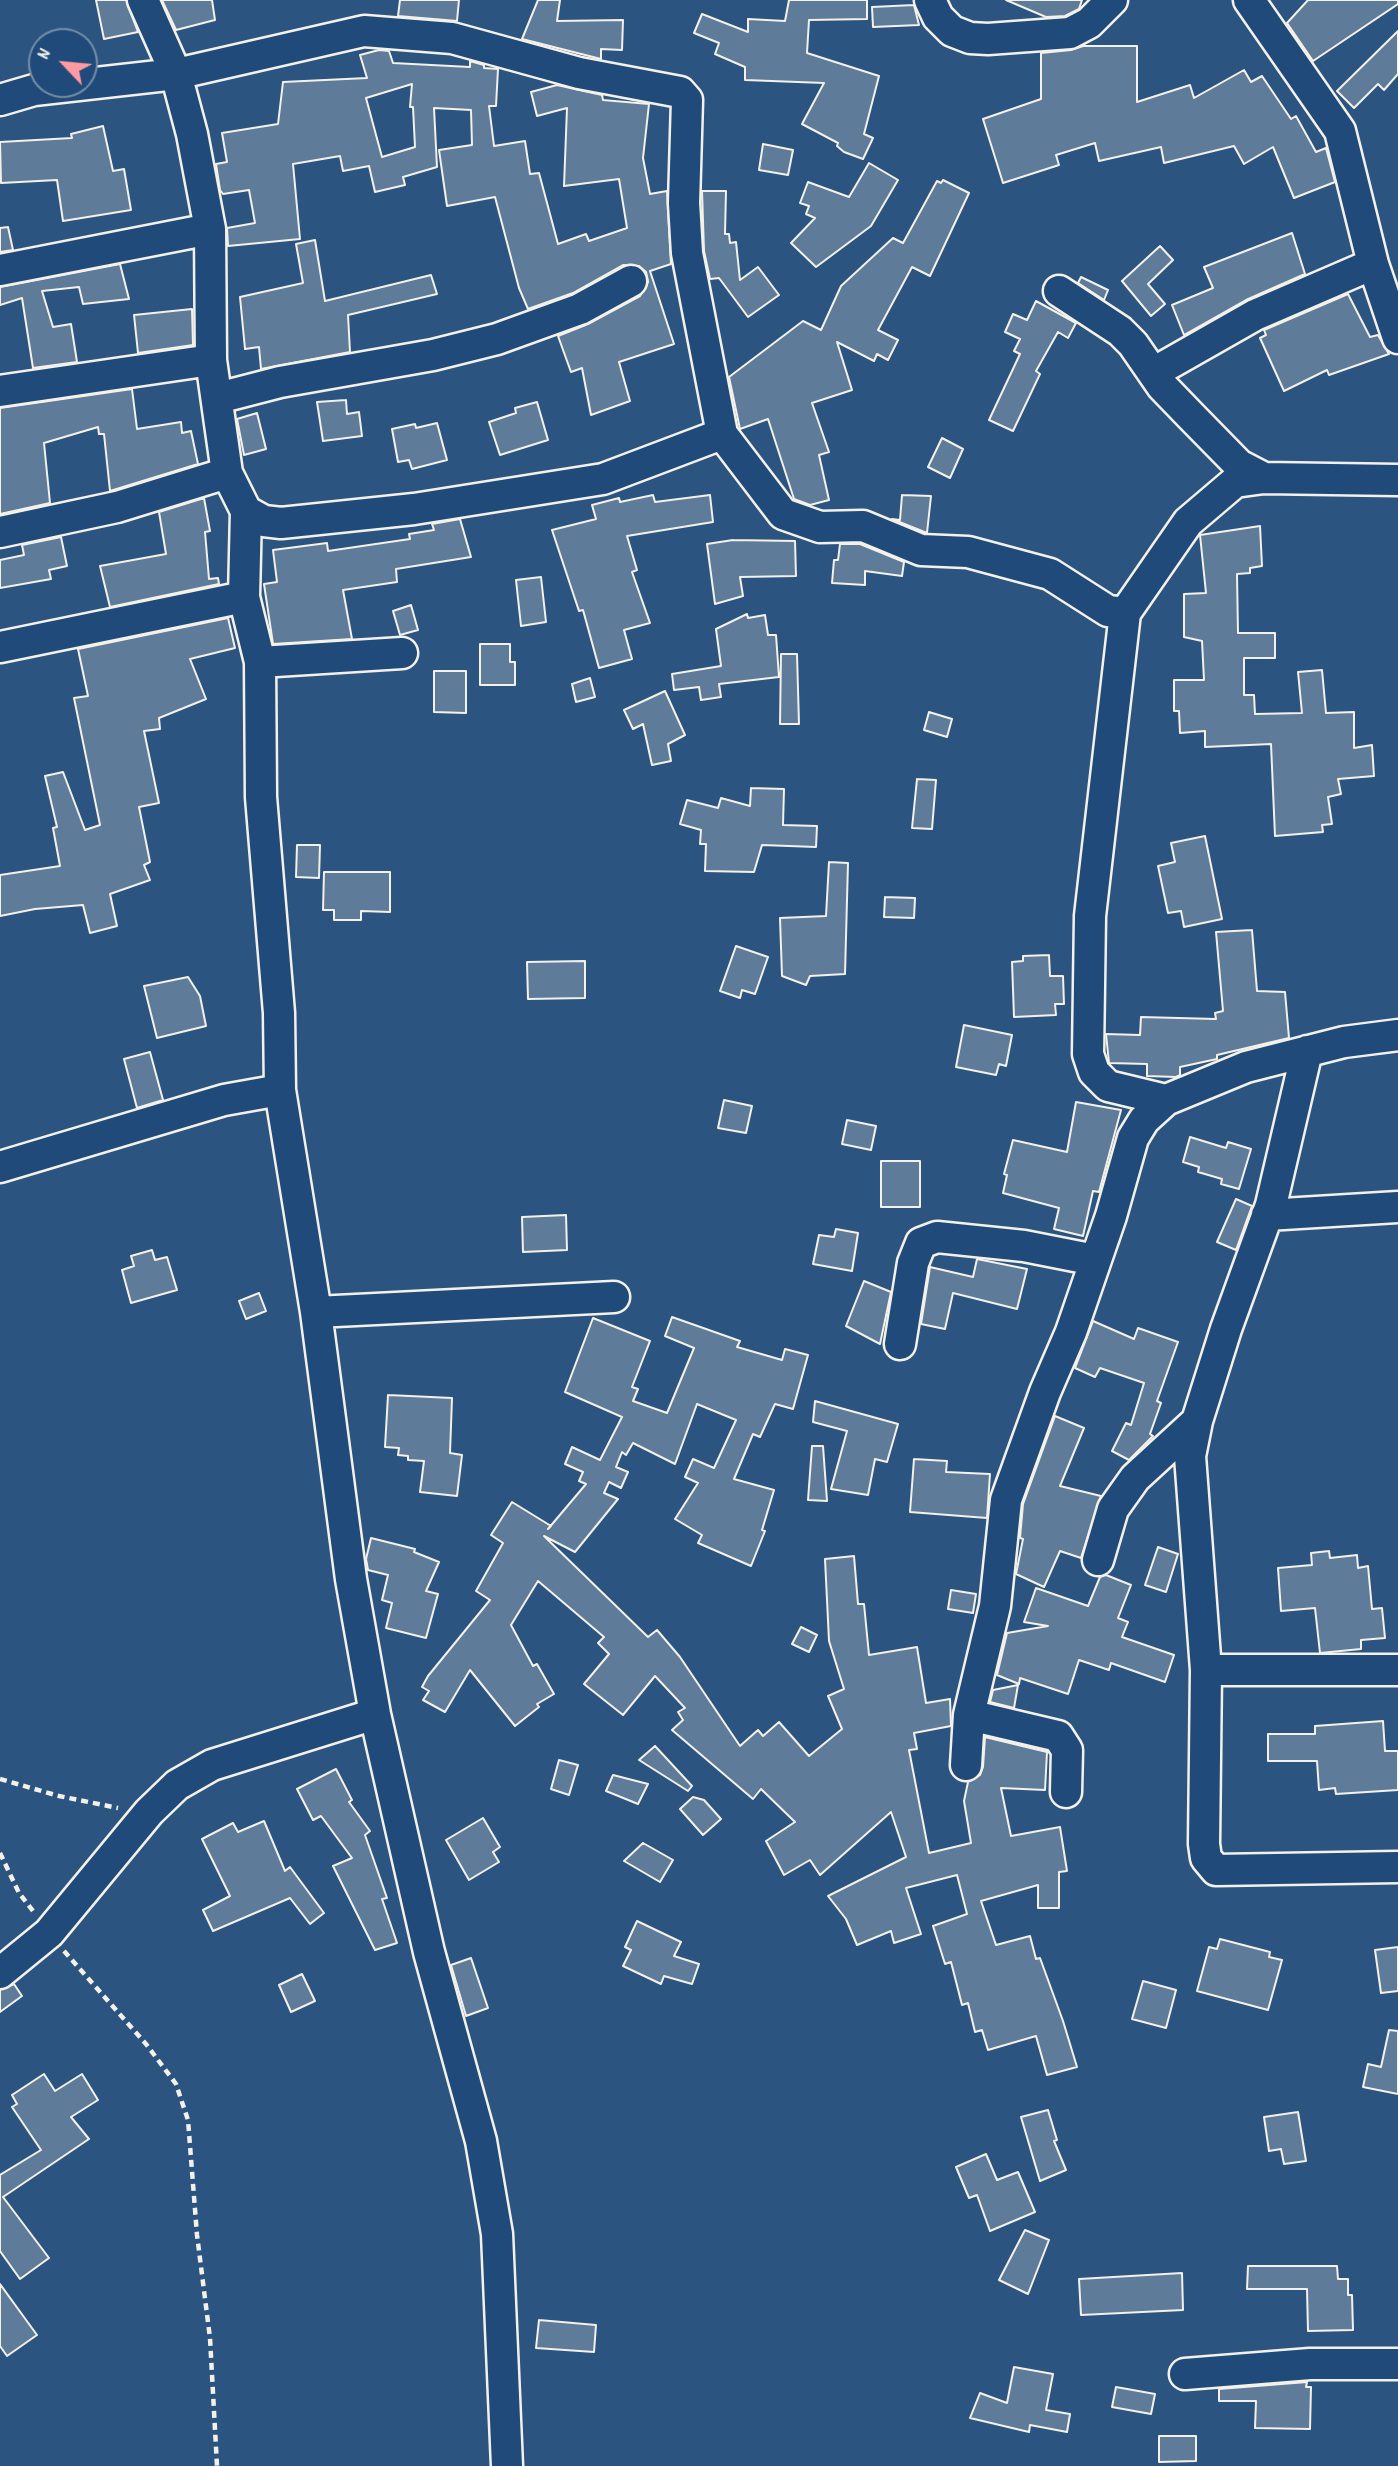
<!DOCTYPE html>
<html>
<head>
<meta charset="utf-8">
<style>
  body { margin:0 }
  #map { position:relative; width:1398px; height:2466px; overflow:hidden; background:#2c5481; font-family:Dekko,sans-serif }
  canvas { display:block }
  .north { position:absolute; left:28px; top:28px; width:70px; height:70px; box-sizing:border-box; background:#1f4a7a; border:2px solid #748da6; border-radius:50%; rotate:296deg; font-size:19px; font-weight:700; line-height:28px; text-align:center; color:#f4f1e8 }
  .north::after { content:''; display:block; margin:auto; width:24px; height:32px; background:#ff9aa2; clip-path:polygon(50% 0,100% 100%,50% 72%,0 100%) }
</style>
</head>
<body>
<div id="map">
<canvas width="1398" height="2466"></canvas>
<div class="north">N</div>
</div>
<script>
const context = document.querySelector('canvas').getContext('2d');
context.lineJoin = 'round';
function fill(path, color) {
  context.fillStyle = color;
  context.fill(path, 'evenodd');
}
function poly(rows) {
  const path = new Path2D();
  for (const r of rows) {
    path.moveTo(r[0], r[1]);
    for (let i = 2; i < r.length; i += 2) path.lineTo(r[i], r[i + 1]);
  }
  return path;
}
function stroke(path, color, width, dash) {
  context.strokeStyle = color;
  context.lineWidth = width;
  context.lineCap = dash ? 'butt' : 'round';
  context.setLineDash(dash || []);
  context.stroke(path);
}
const building = poly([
  [96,0,126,0,138,32,104,39,96,0],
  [162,0,212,0,215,20,176,30,162,0],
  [400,0,459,0,457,21,398,16,400,0],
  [538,0,560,0,557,21,623,20,622,50,601,49,601,59,522,39,538,0],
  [789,0,867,0,867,19,809,20,807,53,879,76,864,134,873,138,863,159,844,152,837,146,838,143,802,124,824,83,745,80,745,67,715,54,719,43,694,33,702,14,748,32,748,19,785,21,789,0],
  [1006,0,1082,0,1079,9,1065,16,1046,17,1006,0],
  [1308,0,1398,0,1398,4,1313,61,1287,23,1308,0],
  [914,5,919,25,873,27,872,7,914,5],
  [1398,31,1398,74,1384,90,1378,84,1354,108,1337,91,1398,31],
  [1083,46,1137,46,1137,102,1190,85,1194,98,1244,70,1251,82,1262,76,1291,119,1296,116,1316,152,1326,148,1335,182,1294,198,1273,147,1244,164,1234,146,1164,163,1161,147,1099,161,1095,143,1056,155,1059,165,1003,183,983,119,1041,99,1041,53,1071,50,1083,46],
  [379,50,389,51,393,63,470,67,470,61,484,65,484,68,498,69,496,106,489,106,494,146,525,141,530,174,539,173,558,244,586,234,589,241,627,228,619,179,564,186,567,108,537,116,531,92,557,85,602,95,603,100,649,104,643,158,650,194,667,191,671,264,650,271,674,344,619,362,630,401,591,415,582,368,571,372,558,336,588,324,640,296,648,282,646,272,639,266,623,265,573,293,528,309,519,288,495,197,447,206,439,150,472,145,471,110,434,108,437,167,403,177,405,185,375,192,369,166,343,171,340,156,293,164,300,239,228,246,227,228,255,223,249,190,223,194,220,190,216,164,227,162,222,133,278,124,283,82,367,78,360,55,379,50],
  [412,84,410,107,413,107,415,147,382,157,366,98,412,84],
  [103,126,113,171,124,169,131,210,63,221,57,180,1,183,0,142,72,138,71,134,103,126],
  [763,144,793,150,788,175,759,170,763,144],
  [869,163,898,180,871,226,816,267,791,243,815,218,806,214,809,206,800,203,808,182,849,197,869,163],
  [943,180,969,193,930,276,912,267,878,330,898,340,888,360,877,354,874,361,837,342,852,390,812,403,829,452,819,455,829,500,810,505,794,499,768,419,740,429,729,377,803,321,821,330,841,286,893,238,903,243,937,181,941,183,943,180],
  [702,191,726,191,725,234,729,234,730,243,736,242,740,280,758,267,779,295,748,317,719,278,710,279,704,251,702,191],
  [8,227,13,250,0,252,0,228,8,227],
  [1292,233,1305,274,1246,300,1184,335,1172,305,1213,288,1204,267,1292,233],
  [315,240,325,301,431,275,437,294,348,315,350,352,261,369,259,347,245,349,240,297,303,283,296,244,315,240],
  [1160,246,1173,260,1148,284,1165,304,1151,316,1122,281,1160,246],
  [120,264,129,299,83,304,79,287,42,291,53,327,71,324,77,362,33,368,22,298,0,305,0,287,120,264],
  [1081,277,1108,290,1104,300,1078,283,1081,277],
  [1348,294,1370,337,1378,335,1389,354,1329,375,1327,370,1284,391,1260,338,1266,335,1264,330,1348,294],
  [1036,301,1076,323,1068,338,1058,332,1036,371,1040,374,1013,431,989,420,1020,354,1014,351,1020,339,1005,332,1013,314,1027,320,1036,301],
  [192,309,193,345,138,353,134,315,192,309],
  [132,389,137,429,181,422,182,433,191,431,198,464,110,491,104,434,99,434,98,427,44,443,50,503,0,514,0,408,132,389],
  [346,400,347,414,359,412,362,436,323,441,317,402,346,400],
  [537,402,548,440,500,455,489,422,516,413,515,408,537,402],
  [257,413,266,449,244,455,237,419,257,413],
  [437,423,447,460,412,469,409,460,398,462,392,429,415,424,416,428,437,423],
  [942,438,963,449,950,478,928,467,942,438],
  [653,495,655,502,710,495,713,522,627,536,637,570,632,572,650,623,624,630,632,659,599,668,583,610,579,611,552,530,596,519,592,505,619,498,620,502,653,495],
  [902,495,931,496,927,533,892,519,900,520,902,495],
  [204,498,210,531,205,532,209,579,218,578,219,584,110,607,100,566,166,554,159,512,204,498],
  [460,519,471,557,396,569,397,582,343,590,352,639,273,644,264,584,277,582,273,550,327,543,328,551,410,539,409,534,434,530,432,524,460,519],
  [1260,526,1262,566,1250,568,1250,573,1237,574,1238,633,1275,633,1275,658,1244,658,1244,695,1254,695,1255,714,1302,713,1298,672,1322,670,1326,713,1354,712,1354,748,1372,745,1374,776,1338,779,1341,794,1328,797,1332,824,1322,825,1323,832,1275,836,1271,744,1205,747,1205,731,1180,733,1179,711,1174,711,1174,680,1204,680,1202,641,1184,637,1184,594,1206,593,1200,535,1260,526],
  [61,537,67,566,49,570,51,579,0,588,0,560,24,555,22,545,61,537],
  [733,540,795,541,796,576,740,577,743,596,715,604,707,544,733,540],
  [840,544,860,544,904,562,902,576,865,571,865,585,832,583,834,560,838,560,840,544],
  [541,577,546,622,521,626,516,580,541,577],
  [411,605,418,630,400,635,393,611,411,605],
  [747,614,748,618,765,615,768,635,776,635,779,677,719,684,721,697,701,700,699,687,674,690,672,674,721,666,716,629,747,614],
  [228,618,235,648,190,659,206,699,159,718,160,729,144,731,159,803,139,807,150,862,144,865,150,880,110,894,117,926,90,933,83,905,35,909,0,916,0,875,60,866,53,828,57,827,45,776,63,772,85,830,100,825,74,698,88,696,78,649,228,618],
  [480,644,510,644,510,662,515,662,515,685,480,685,480,644],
  [781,654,797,654,799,724,780,724,781,654],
  [434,671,466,671,466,713,434,712,434,671],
  [590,678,595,697,576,702,572,684,590,678],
  [665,691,685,735,668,744,671,761,652,765,643,724,633,729,624,710,665,691],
  [929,712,952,719,947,737,924,730,929,712],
  [917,779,936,780,932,829,912,828,917,779],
  [751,788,784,789,783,825,817,826,816,847,762,845,754,872,705,871,706,844,700,844,701,830,680,824,687,800,718,808,721,798,750,806,751,788],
  [1205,836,1222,919,1184,927,1181,911,1168,913,1158,866,1175,862,1171,843,1205,836],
  [297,845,320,845,319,878,296,877,297,845],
  [829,862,848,863,845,974,810,976,806,985,782,976,780,918,826,916,829,862],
  [324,872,390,872,390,912,361,911,361,920,334,920,334,910,323,910,324,872],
  [885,897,915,898,914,918,884,917,885,897],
  [1252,930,1257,991,1285,992,1289,1038,1217,1055,1217,1059,1180,1067,1180,1075,1176,1077,1147,1076,1147,1064,1109,1063,1106,1034,1140,1035,1141,1017,1216,1019,1215,1013,1223,1011,1216,932,1252,930],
  [736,946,768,957,755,994,742,990,740,998,720,991,736,946],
  [1049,955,1050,976,1063,976,1064,1004,1055,1004,1056,1015,1014,1017,1012,962,1023,961,1023,956,1049,955],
  [585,961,585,998,528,999,527,962,585,961],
  [188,977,200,996,206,1026,157,1038,144,986,188,977],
  [964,1025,1012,1035,1006,1066,999,1064,996,1075,956,1067,964,1025],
  [150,1052,163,1100,137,1108,124,1059,150,1052],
  [724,1100,752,1106,746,1133,718,1128,724,1100],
  [1076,1102,1121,1110,1099,1192,1093,1191,1083,1236,1054,1229,1059,1208,1003,1193,1007,1175,1004,1174,1013,1140,1067,1152,1076,1102],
  [847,1120,876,1126,871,1150,842,1144,847,1120],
  [1190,1137,1226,1148,1228,1142,1251,1149,1239,1189,1221,1184,1222,1179,1198,1172,1199,1167,1183,1162,1190,1137],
  [881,1161,920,1161,920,1207,881,1207,881,1161],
  [1236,1199,1252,1206,1236,1250,1217,1242,1236,1199],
  [566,1215,567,1250,523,1252,522,1217,566,1215],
  [836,1229,858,1233,852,1271,813,1264,819,1235,834,1237,836,1229],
  [152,1250,155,1260,167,1257,177,1290,131,1303,122,1270,134,1266,131,1256,152,1250],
  [977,1259,1027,1269,1017,1309,953,1293,945,1329,921,1324,930,1267,973,1277,977,1259],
  [864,1281,891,1292,880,1344,846,1326,864,1281],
  [259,1293,266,1311,246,1319,239,1301,259,1293],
  [672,1317,740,1341,737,1347,782,1360,785,1349,808,1355,793,1409,775,1404,760,1437,753,1434,734,1479,774,1490,762,1530,765,1531,751,1566,698,1543,702,1535,675,1519,698,1483,685,1477,693,1459,714,1468,736,1420,697,1404,675,1464,633,1443,626,1455,622,1452,616,1467,628,1472,621,1488,609,1482,604,1493,618,1499,575,1552,544,1536,648,1637,657,1630,680,1657,740,1746,758,1730,763,1736,779,1722,809,1756,842,1729,828,1696,844,1689,829,1641,825,1559,854,1556,858,1604,864,1604,869,1655,917,1647,926,1703,950,1699,951,1726,914,1733,917,1749,909,1750,929,1853,971,1843,964,1801,968,1782,980,1775,983,1767,985,1737,1047,1752,1045,1790,1001,1788,1011,1836,1060,1827,1067,1871,1059,1872,1059,1908,1038,1908,1038,1885,981,1901,996,1945,1030,1936,1036,1959,1040,1958,1063,2021,1077,2067,1047,2075,1036,2036,988,2050,982,2030,975,2032,968,2003,962,2005,951,1962,945,1964,933,1926,967,1914,957,1875,906,1888,921,1934,894,1943,891,1931,857,1945,846,1919,828,1896,906,1857,891,1812,820,1875,810,1860,784,1875,766,1841,795,1822,761,1789,753,1799,672,1730,683,1720,678,1712,685,1708,655,1676,623,1715,584,1684,609,1654,598,1643,604,1637,538,1581,511,1625,533,1666,537,1664,554,1694,537,1704,539,1707,515,1726,470,1670,445,1712,423,1700,429,1691,422,1687,428,1676,490,1600,476,1591,503,1543,491,1535,512,1502,551,1526,548,1529,586,1484,579,1481,583,1472,565,1464,572,1447,600,1460,622,1417,565,1392,593,1318,650,1341,632,1387,638,1389,633,1401,667,1413,694,1348,665,1336,672,1317],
  [1093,1321,1134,1339,1138,1328,1178,1342,1157,1401,1161,1403,1150,1434,1153,1436,1129,1460,1112,1451,1126,1423,1131,1425,1144,1383,1100,1368,1095,1377,1075,1368,1093,1321],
  [388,1395,452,1398,450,1453,462,1455,457,1496,420,1492,424,1461,408,1460,408,1456,398,1455,399,1448,385,1447,388,1395],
  [815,1401,898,1424,887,1462,875,1459,868,1495,831,1489,847,1431,813,1422,815,1401],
  [1055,1416,1084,1428,1060,1486,1101,1496,1081,1558,1060,1551,1044,1587,1016,1574,1023,1539,1020,1538,1023,1504,1055,1416],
  [812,1446,823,1446,827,1501,808,1500,812,1446],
  [914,1459,947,1461,946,1472,990,1474,987,1518,910,1512,914,1459],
  [371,1538,415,1549,414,1552,439,1562,426,1591,438,1594,426,1638,386,1628,392,1603,382,1600,388,1575,368,1570,366,1559,371,1538],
  [1158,1547,1178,1554,1166,1592,1145,1585,1158,1547],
  [1329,1551,1330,1558,1357,1555,1358,1568,1368,1566,1372,1609,1382,1608,1385,1638,1361,1640,1361,1649,1320,1653,1315,1608,1281,1611,1278,1568,1312,1565,1311,1553,1329,1551],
  [1106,1575,1131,1585,1118,1618,1128,1622,1122,1637,1174,1655,1165,1682,1111,1663,1109,1670,1079,1660,1068,1694,1020,1678,1019,1684,997,1675,1007,1633,1048,1626,1024,1622,1036,1588,1088,1606,1100,1577,1106,1575],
  [951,1590,976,1594,973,1613,948,1609,951,1590],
  [801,1627,817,1635,809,1652,792,1644,801,1627],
  [1018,1685,1014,1708,990,1702,993,1690,1018,1685],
  [1383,1721,1385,1751,1398,1751,1398,1790,1336,1794,1335,1788,1319,1790,1317,1761,1268,1761,1268,1734,1315,1734,1315,1726,1383,1721],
  [655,1746,692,1786,688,1791,639,1760,655,1746],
  [559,1760,578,1765,569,1795,551,1789,559,1760],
  [336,1769,352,1800,349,1802,370,1831,365,1835,387,1898,382,1899,397,1943,375,1950,333,1866,352,1858,321,1816,313,1820,297,1789,336,1769],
  [613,1775,648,1784,638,1804,606,1791,613,1775],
  [693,1797,704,1800,721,1819,703,1835,680,1809,693,1797],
  [483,1818,500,1847,493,1852,499,1862,469,1880,446,1840,483,1818],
  [264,1821,285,1871,290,1867,324,1913,310,1924,290,1898,213,1931,203,1910,230,1896,202,1839,233,1823,238,1832,264,1821],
  [643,1843,673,1860,660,1882,624,1861,643,1843],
  [637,1921,681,1942,674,1956,699,1964,692,1984,664,1976,661,1984,623,1966,631,1950,625,1947,637,1921],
  [1220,1939,1270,1952,1269,1957,1282,1960,1268,2010,1197,1991,1209,1947,1217,1949,1220,1939],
  [1398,1947,1398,1991,1381,1993,1375,1950,1398,1947],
  [471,1958,488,2008,466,2016,451,1965,471,1958],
  [302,1974,315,2001,291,2012,279,1985,302,1974],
  [1143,1981,1176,1990,1166,2028,1132,2019,1143,1981],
  [14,1984,22,1996,0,2012,0,1990,14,1984],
  [1389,2030,1398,2031,1398,2094,1363,2087,1368,2064,1381,2067,1389,2030],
  [44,2074,55,2091,82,2074,98,2100,71,2117,89,2139,3,2197,49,2258,20,2279,0,2251,0,2175,41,2150,12,2107,17,2104,12,2095,44,2074],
  [1048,2110,1057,2140,1054,2141,1066,2170,1040,2181,1021,2117,1048,2110],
  [1298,2112,1306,2161,1284,2164,1281,2149,1269,2151,1264,2117,1298,2112],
  [986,2154,997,2180,1018,2172,1035,2212,990,2231,977,2195,969,2198,956,2167,986,2154],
  [1025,2230,1049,2240,1028,2294,999,2280,1025,2230],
  [1248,2266,1337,2266,1338,2279,1348,2279,1348,2295,1352,2295,1353,2330,1308,2331,1307,2289,1247,2289,1248,2266],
  [1182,2273,1183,2310,1081,2315,1079,2279,1182,2273],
  [0,2284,37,2335,7,2356,0,2346,0,2284],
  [539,2320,596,2325,594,2352,536,2348,539,2320],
  [1014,2367,1053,2374,1046,2410,1070,2414,1067,2432,1030,2425,1029,2432,970,2418,980,2393,1007,2403,1014,2367],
  [1307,2382,1306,2387,1311,2387,1310,2429,1255,2428,1256,2401,1219,2401,1219,2389,1307,2382],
  [1116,2387,1155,2394,1151,2414,1112,2407,1116,2387],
  [1159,2436,1196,2436,1196,2461,1159,2462,1159,2436]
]);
fill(building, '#5e7b9a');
stroke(building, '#f4f1e8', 2);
const minor = poly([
  [143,0,176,74,192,134,210,229,211,360,227,473,246,511,264,521,281,523,414,509,603,479,722,434,783,514,820,527,863,526,921,550,968,552,1050,574,1108,611,1125,613,1188,522,1235,482,1264,478,1398,480],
  [930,0,938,17,952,31,970,38,988,39,1070,33,1089,23,1112,0],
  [1249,0,1340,131,1373,264,1398,338],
  [0,100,34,90,176,74,364,31,452,38,579,73,680,92,687,100,684,203,687,253,722,434],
  [0,270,210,229],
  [1059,291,1120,331,1133,344,1162,386,1190,415,1239,465,1264,478],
  [1153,373,1255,315,1373,264],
  [0,391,211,360],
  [218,398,280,382,433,355,497,339,580,309,631,281],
  [246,511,244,597,260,662,261,797,279,1013,280,1090],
  [0,532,117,507,227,473],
  [1125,613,1090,916,1088,1054,1094,1072,1108,1086,1166,1100],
  [0,647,244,597],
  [260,662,402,653],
  [1307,1051,1271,1205,1226,1329,1197,1421,1190,1456,1206,1670,1204,1844,1206,1858,1216,1870,1398,1867],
  [0,1167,224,1100,280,1090,316,1312,351,1579,375,1714,429,1952,481,2141,497,2234,507,2466],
  [1267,1215,1398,1207],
  [316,1312,614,1297],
  [900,1344,913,1263,921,1243,937,1237,1024,1246,1095,1260],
  [1098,1560,1113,1509,1135,1478,1197,1421],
  [1206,1670,1398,1670],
  [969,1715,1058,1736,1067,1750,1066,1792],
  [966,1765,969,1715,995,1606,1006,1500,1045,1392,1071,1332,1111,1216,1133,1138,1144,1120,1166,1100,1246,1067,1344,1042,1398,1035],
  [0,1973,49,1933,149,1812,177,1785,212,1765,375,1714],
  [1185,2374,1310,2364,1398,2364]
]);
stroke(minor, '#f4f1e8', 35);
stroke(poly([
  [0,1779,59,1796,118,1808],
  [0,1853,19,1893,33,1911],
  [64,1951,146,2044,176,2084,188,2120,197,2235,210,2338,217,2466]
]), '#f4f1e8', 4.5, [7, 5]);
stroke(minor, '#1f4a7a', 30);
</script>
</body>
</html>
